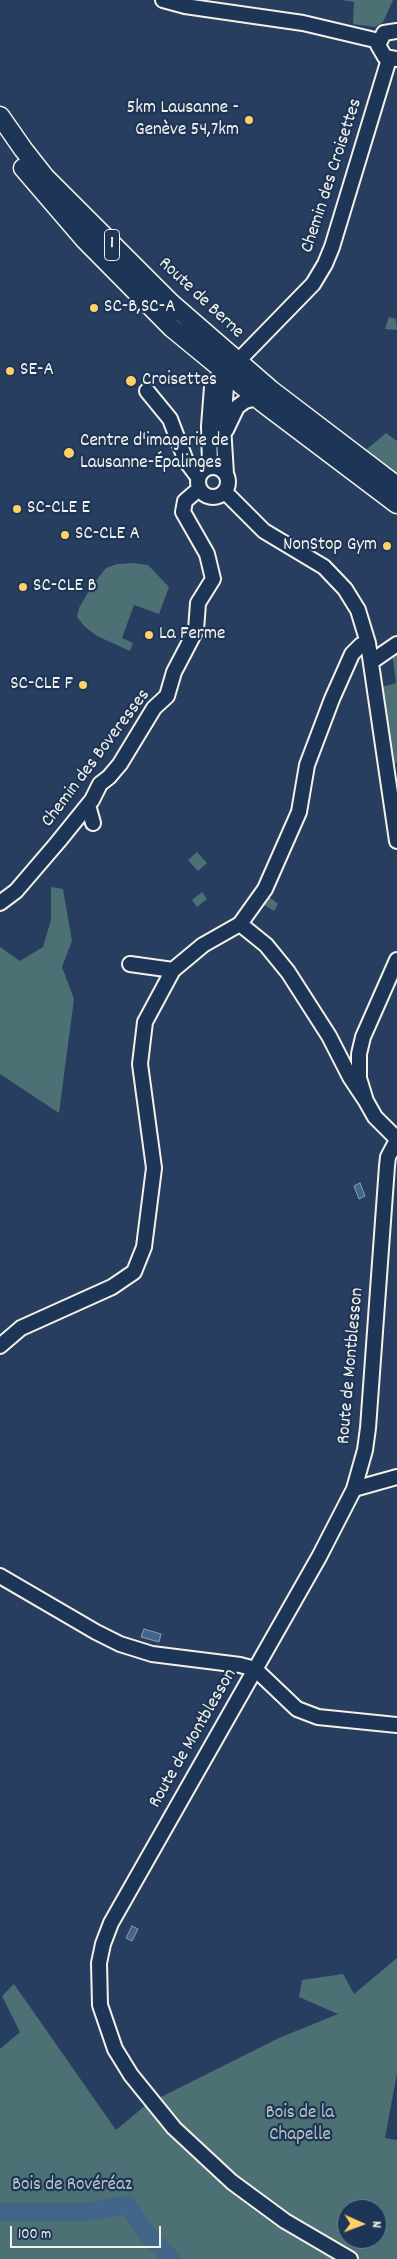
<!DOCTYPE html>
<html>
<head>
<meta charset="utf-8">
<style>
  body { margin:0 }
  #map { position:relative; width:397px; height:2259px; overflow:hidden; background:#283e61; font-family:Dekko,sans-serif }
  canvas { display:block }
  .north { position:absolute; left:337px; top:2199px; width:50px; height:50px; box-sizing:border-box; background:#1d3557; border:1px solid #738091; border-radius:50%; rotate:92deg; font-size:14px; font-weight:700; line-height:20px; text-align:center; color:#f4f1e8 }
  .north::after { content:''; display:block; margin:auto; width:18px; height:22px; background:#ffd166; clip-path:polygon(50% 0,100% 100%,50% 72%,0 100%) }
  .scale { position:absolute; left:10px; top:2226px; width:151px; height:22px; box-sizing:border-box; border:2px solid #f4f1e8; border-top:0; padding-left:6px; font-size:15px; line-height:18px; white-space:nowrap; color:#f4f1e8; -webkit-text-stroke:4px #1d3557; paint-order:stroke }
</style>
</head>
<body>
<div id="map">
<canvas width="397" height="2259"></canvas>
<div class="north">N</div>
<div class="scale">100 m</div>
</div>
<script>
const context = document.querySelector('canvas').getContext('2d');
context.lineJoin = 'round';
function fill(path, color) {
  context.fillStyle = color;
  context.fill(path, 'evenodd');
}
function poly(rows) {
  const path = new Path2D();
  for (const r of rows) {
    if (r.length === 3) {
      path.moveTo(r[0] + r[2], r[1]);
      path.arc(r[0], r[1], r[2], 0, 2 * Math.PI);
      continue;
    }
    path.moveTo(r[0], r[1]);
    for (let i = 2; i < r.length; i += 2) path.lineTo(r[i], r[i + 1]);
  }
  return path;
}
function stroke(path, color, width, dash) {
  context.strokeStyle = color;
  context.lineWidth = width;
  context.lineCap = dash ? 'butt' : 'round';
  context.setLineDash(dash || []);
  context.stroke(path);
}
function write(font, color, halo, rows, align = 'center') {
  context.font = font + ' Dekko,sans-serif';
  context.lineWidth = 4.5;
  context.setLineDash([]);
  context.textBaseline = 'middle';
  context.strokeStyle = halo;
  context.fillStyle = color;
  for (const [text, x, y, turn = 0] of rows) {
    context.save();
    context.translate(x, y);
    context.rotate((+turn || 0) * Math.PI / 180);
    context.textAlign = isNaN(turn) ? turn : align;
    if (halo) context.strokeText(text, 0, 0);
    context.fillText(text, 0, 0);
    context.restore();
  }
}
fill(poly([
  [341,0,393,0,383,22,375,27,353,24,354,2],
  [389,317,396,319,397,330,385,329],
  [386,433,397,441,397,473,366,450],
  [134,563,148,565,169,587,159,614,134,605,122,638,133,643,130,651,97,636,85,627,77,617,79,608,91,587,106,568,117,564],
  [397,648,397,761,394,767,382,687,396,683,392,652],
  [197,852,207,863,198,871,188,860],
  [51,887,63,889,72,941,62,967,74,999,59,1113,0,1074,0,947,20,961,43,947,51,920],
  [202,892,207,899,197,907,192,900],
  [267,895,278,904,274,911,261,903],
  [397,1958,397,2073,385,2138,397,2140,397,2259,0,2259,0,2049,20,2032,2,1996,14,1984,116,2130,147,2104,279,2038,338,2014,299,1997,302,1980,343,1974,354,1994],
  [347,2209,377,2209,377,2239,347,2239]
]), '#4c7073');
const water = poly([
  [360,1183,365,1196,359,1199,354,1186,360,1183],
  [144,1629,161,1634,159,1642,141,1637,144,1629],
  [132,1926,138,1929,132,1941,126,1938,132,1926]
]);
fill(water, '#426689');
stroke(water, '#899eaf', 1);
stroke(poly([
  [0,2212,90,2212,127,2204,148,2235,172,2259]
]), '#426689', 18);
const minor = poly([
  [163,0,185,6,303,23,379,41],
  [397,59,385,57,378,45,384,33,397,31],
  [237,362,313,284,325,264,332,247,389,59],
  [147,391,170,419,186,461,198,477],
  [226,430,237,407,245,401,257,398],
  [213,482,15],
  [210,467,209,426,212,387,217,379,227,374],
  [226,474,223,426,227,374],
  [225,492,264,531,324,567,345,589,358,610,368,643,397,841],
  [371,662,397,644],
  [88,805,93,823],
  [0,903,16,891,58,842,92,800,100,784,109,777,120,764,154,708,167,696,174,672,196,630,198,603,213,579,207,554,183,512,185,501,199,489],
  [240,924,266,945,288,972,329,1036,350,1077,366,1101],
  [397,960,363,1037,359,1054,359,1078,366,1101,375,1117,397,1139],
  [130,964,173,970],
  [0,1346,21,1328,112,1287,134,1272,144,1247,154,1168,140,1064,145,1022,173,970,203,945,240,924,265,889,299,812,307,765,332,699,352,654,361,645,368,643],
  [354,1489,397,1477],
  [0,1576,96,1632,120,1644,152,1654,240,1665,255,1669,297,1709,318,1717,397,1725],
  [350,2259,285,2221,232,2182,174,2128,131,2075,115,2049,100,2005,99,1963,103,1944,111,1923,319,1557,354,1489,365,1450,368,1428,387,1166,388,1157,397,1140]
]);
const major = poly([
  [0,116,23,149,45,177,171,303,271,390,397,486],
  [23,168,84,239,172,328,262,402,397,504]
]);
stroke(minor, '#f4f1e8', 18);
stroke(major, '#f4f1e8', 21);
stroke(minor, '#1d3557', 14);
stroke(major, '#1d3557', 18);
for (const [x, y, r, color] of [
  [249,120,5,"#ffd166"],
  [94,308,5,"#ffd166"],
  [10,371,5,"#ffd166"],
  [131,381,6,"#ffd166"],
  [69,453,6,"#ffd166"],
  [17,509,5,"#ffd166"],
  [65,535,5,"#ffd166"],
  [387,546,5,"#ffd166"],
  [23,587,5,"#ffd166"],
  [149,635,5,"#ffd166"],
  [83,685,5,"#ffd166"]
]) {
  const dot = new Path2D();
  dot.arc(x, y, r, 0, 2 * Math.PI);
  context.fillStyle = color;
  context.fill(dot);
  stroke(dot, '#1d3557', 2);
}
for (const [x, y, w] of [
  [112,245,15]
]) {
  const box = new Path2D();
  box.roundRect(x - w / 2, y - 15.5, w, 31, 4);
  context.fillStyle = '#1d3557';
  context.fill(box);
  stroke(box, '#f4f1e8', 1);
}
write('bold 18px', '#f4f1e8', null, [
  ["1",112,245]
]);
write('19px', '#f4f1e8', '#1d3557', [
  ["5km Lausanne -",239,109,"right"],
  ["Genève 54,7km",239,131,"right"],
  ["SC-B,SC-A",104,308],
  ["SE-A",20,371],
  ["Croisettes",142,381],
  ["Centre d'imagerie de",80,442],
  ["Lausanne-Épalinges",80,464],
  ["SC-CLE E",27,509],
  ["SC-CLE A",75,535],
  ["NonStop Gym",377,546,"right"],
  ["SC-CLE B",33,587],
  ["La Ferme",159,635],
  ["SC-CLE F",73,685,"right"]
], 'left');
write('19px', '#f4f1e8', '#1d3557', [
  ["Chemin des Croisettes",333,176,-72],
  ["Route de Berne",200,299,43],
  ["Chemin des Boveresses",97,759,-53],
  ["Route de Montblesson",352,1366,-85],
  ["Route de Montblesson",194,1739,-60]
]);
write('19px', '#b9c4bf', '#1d3557', [
  ["Bois de la",300,2114],
  ["Chapelle",300,2136],
  ["Bois de Rovéréaz",72,2186]
]);
</script>
</body>
</html>
